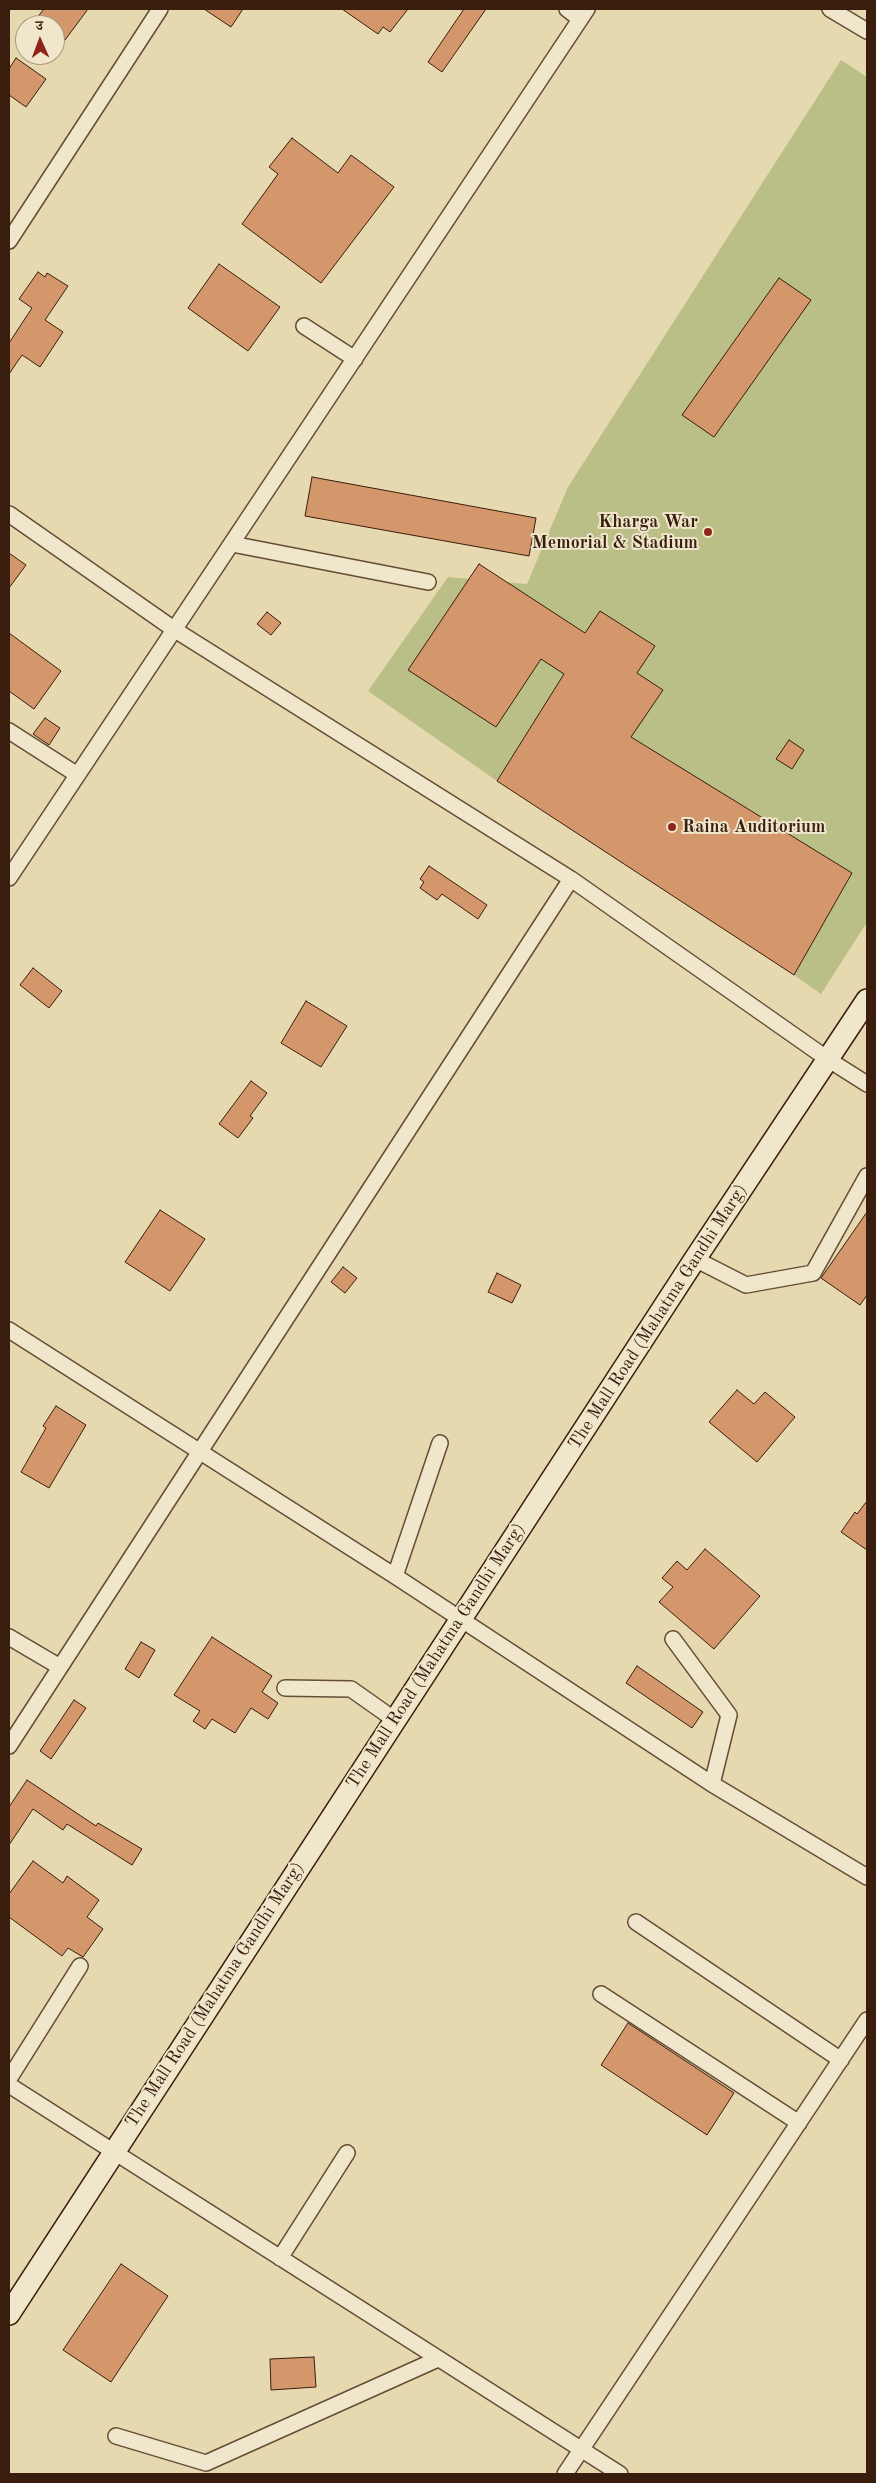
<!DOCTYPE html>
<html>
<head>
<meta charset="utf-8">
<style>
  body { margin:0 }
  #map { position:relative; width:876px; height:2483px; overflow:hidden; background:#e7d9af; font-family:"Old Standard TT","Noto Serif Devanagari",serif }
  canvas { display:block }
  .frame { position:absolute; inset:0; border:10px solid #391d0d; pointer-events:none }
  .north { position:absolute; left:15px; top:15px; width:50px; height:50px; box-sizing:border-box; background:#efe6cb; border:1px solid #a6967f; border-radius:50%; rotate:358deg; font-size:14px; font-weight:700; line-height:20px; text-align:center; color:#391d0d }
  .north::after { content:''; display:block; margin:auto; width:18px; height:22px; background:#8f2418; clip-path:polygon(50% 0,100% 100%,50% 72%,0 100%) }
</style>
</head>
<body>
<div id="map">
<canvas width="876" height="2483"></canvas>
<div class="frame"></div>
<div class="north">उ</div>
</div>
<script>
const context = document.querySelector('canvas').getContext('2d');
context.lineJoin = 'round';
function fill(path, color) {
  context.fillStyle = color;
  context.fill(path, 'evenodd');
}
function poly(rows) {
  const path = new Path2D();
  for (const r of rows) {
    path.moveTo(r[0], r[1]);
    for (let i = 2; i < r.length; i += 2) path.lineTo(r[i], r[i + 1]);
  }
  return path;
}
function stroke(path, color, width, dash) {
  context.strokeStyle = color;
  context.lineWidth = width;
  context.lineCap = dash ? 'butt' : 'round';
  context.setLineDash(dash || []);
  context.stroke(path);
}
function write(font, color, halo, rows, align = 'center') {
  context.font = font + ' "Old Standard TT",serif';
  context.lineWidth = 4;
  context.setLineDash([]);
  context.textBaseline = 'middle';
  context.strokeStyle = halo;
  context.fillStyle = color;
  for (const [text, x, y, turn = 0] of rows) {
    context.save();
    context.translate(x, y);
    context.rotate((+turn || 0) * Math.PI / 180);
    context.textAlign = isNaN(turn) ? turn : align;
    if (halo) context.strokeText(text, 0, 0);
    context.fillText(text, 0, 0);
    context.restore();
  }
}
fill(poly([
  [841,60,867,77,867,922,821,994,794,975,851,873,554,690,497,781,368,691,448,577,527,584,568,487]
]), '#babe87');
const building = poly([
  [44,9,88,9,65,40,55,32,55,25,45,25,36,19,44,9],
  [204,9,243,9,231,27,204,9],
  [342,9,408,9,390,32,383,27,378,34,342,9],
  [464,9,486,9,442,72,428,62,464,9],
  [16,58,46,79,26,107,9,95,9,69,16,58],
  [292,138,338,173,351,155,394,187,321,283,242,224,278,174,269,167,292,138],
  [219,264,280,307,248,351,188,308,219,264],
  [38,272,45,277,47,273,68,286,45,320,63,332,40,367,22,355,9,374,9,343,32,308,19,299,38,272],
  [779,278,811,300,714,437,682,415,779,278],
  [312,477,536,518,529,556,305,516,312,477],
  [9,553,26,565,9,588,9,553],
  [479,564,585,633,600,611,655,646,637,673,663,690,631,737,852,873,794,975,497,781,564,674,541,659,496,727,408,670,479,564],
  [267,612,281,623,271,635,257,624,267,612],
  [9,633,61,671,34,709,9,691,9,633],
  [45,718,60,728,49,745,33,734,45,718],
  [789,740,804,750,792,769,776,759,789,740],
  [429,866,487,905,478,919,442,894,437,900,420,888,424,882,420,879,429,866],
  [33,968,62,991,49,1008,20,985,33,968],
  [306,1001,347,1026,321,1067,281,1043,306,1001],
  [251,1081,267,1093,250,1116,253,1118,238,1138,219,1124,251,1081],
  [160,1210,205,1239,170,1291,125,1262,160,1210],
  [867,1212,867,1295,860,1305,821,1278,867,1212],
  [343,1267,357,1278,345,1293,331,1282,343,1267],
  [497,1273,521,1285,512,1303,488,1292,497,1273],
  [737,1390,754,1404,765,1392,795,1417,757,1462,709,1422,737,1390],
  [56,1406,86,1425,49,1488,21,1472,46,1428,43,1426,56,1406],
  [867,1501,867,1550,841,1532,855,1512,857,1514,867,1501],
  [705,1549,760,1596,714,1649,659,1602,673,1587,662,1578,677,1561,687,1570,705,1549],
  [212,1637,272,1676,262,1692,278,1703,268,1719,251,1708,235,1733,212,1719,205,1729,193,1721,200,1711,174,1695,212,1637],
  [141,1642,155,1650,139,1678,125,1669,141,1642],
  [637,1666,703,1712,692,1728,626,1683,637,1666],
  [74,1700,86,1708,51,1759,40,1751,74,1700],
  [27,1780,96,1826,98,1823,142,1849,132,1865,67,1824,63,1830,33,1809,9,1845,9,1807,27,1780],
  [33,1861,63,1883,67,1876,99,1900,87,1917,103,1929,83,1957,68,1948,62,1956,9,1917,9,1894,33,1861],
  [628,2023,734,2093,707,2135,601,2065,628,2023],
  [121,2264,168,2296,111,2382,63,2350,121,2264],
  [314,2357,316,2387,271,2390,270,2359,314,2357]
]);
fill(building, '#d3976b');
stroke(building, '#391d0d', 1);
const street = poly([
  [567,9,580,19],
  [830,9,867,31],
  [9,241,160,9],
  [304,326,355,359],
  [9,514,175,630,571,879,829,1060,867,1084],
  [232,544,428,582],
  [9,731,76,774],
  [9,878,587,9],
  [695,1259,746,1285,813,1273,867,1176],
  [9,1330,395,1576,712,1784,867,1877],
  [395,1576,440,1443],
  [9,1637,60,1667],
  [673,1639,729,1715,712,1784],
  [285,1688,351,1689,395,1720],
  [9,1746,571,879],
  [636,1922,841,2060],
  [601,1994,799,2123],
  [9,2079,80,1966],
  [9,2085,620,2474],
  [280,2258,347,2153],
  [116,2436,206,2463,438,2359],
  [565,2474,867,2020]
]);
const secondary = poly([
  [9,2314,695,1259,867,1000]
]);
stroke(street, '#644c36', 18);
stroke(secondary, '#391d0d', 24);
stroke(street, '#efe6cb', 15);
stroke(secondary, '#efe6cb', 21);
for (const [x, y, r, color] of [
  [708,532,5,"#8f2418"],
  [672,827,5,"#8f2418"]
]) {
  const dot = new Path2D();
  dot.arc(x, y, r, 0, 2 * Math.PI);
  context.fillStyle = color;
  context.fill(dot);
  stroke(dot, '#efe6cb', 2);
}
write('bold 18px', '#391d0d', '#efe6cb', [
  ["Kharga War",698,522],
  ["Memorial & Stadium",698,543],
  ["Raina Auditorium",682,827,"left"]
], 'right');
write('18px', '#391d0d', '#efe6cb', [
  ["The Mall Road (Mahatma Gandhi Marg)",658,1317,-57],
  ["The Mall Road (Mahatma Gandhi Marg)",436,1656,-57],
  ["The Mall Road (Mahatma Gandhi Marg)",215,1995,-57]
]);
</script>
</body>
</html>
